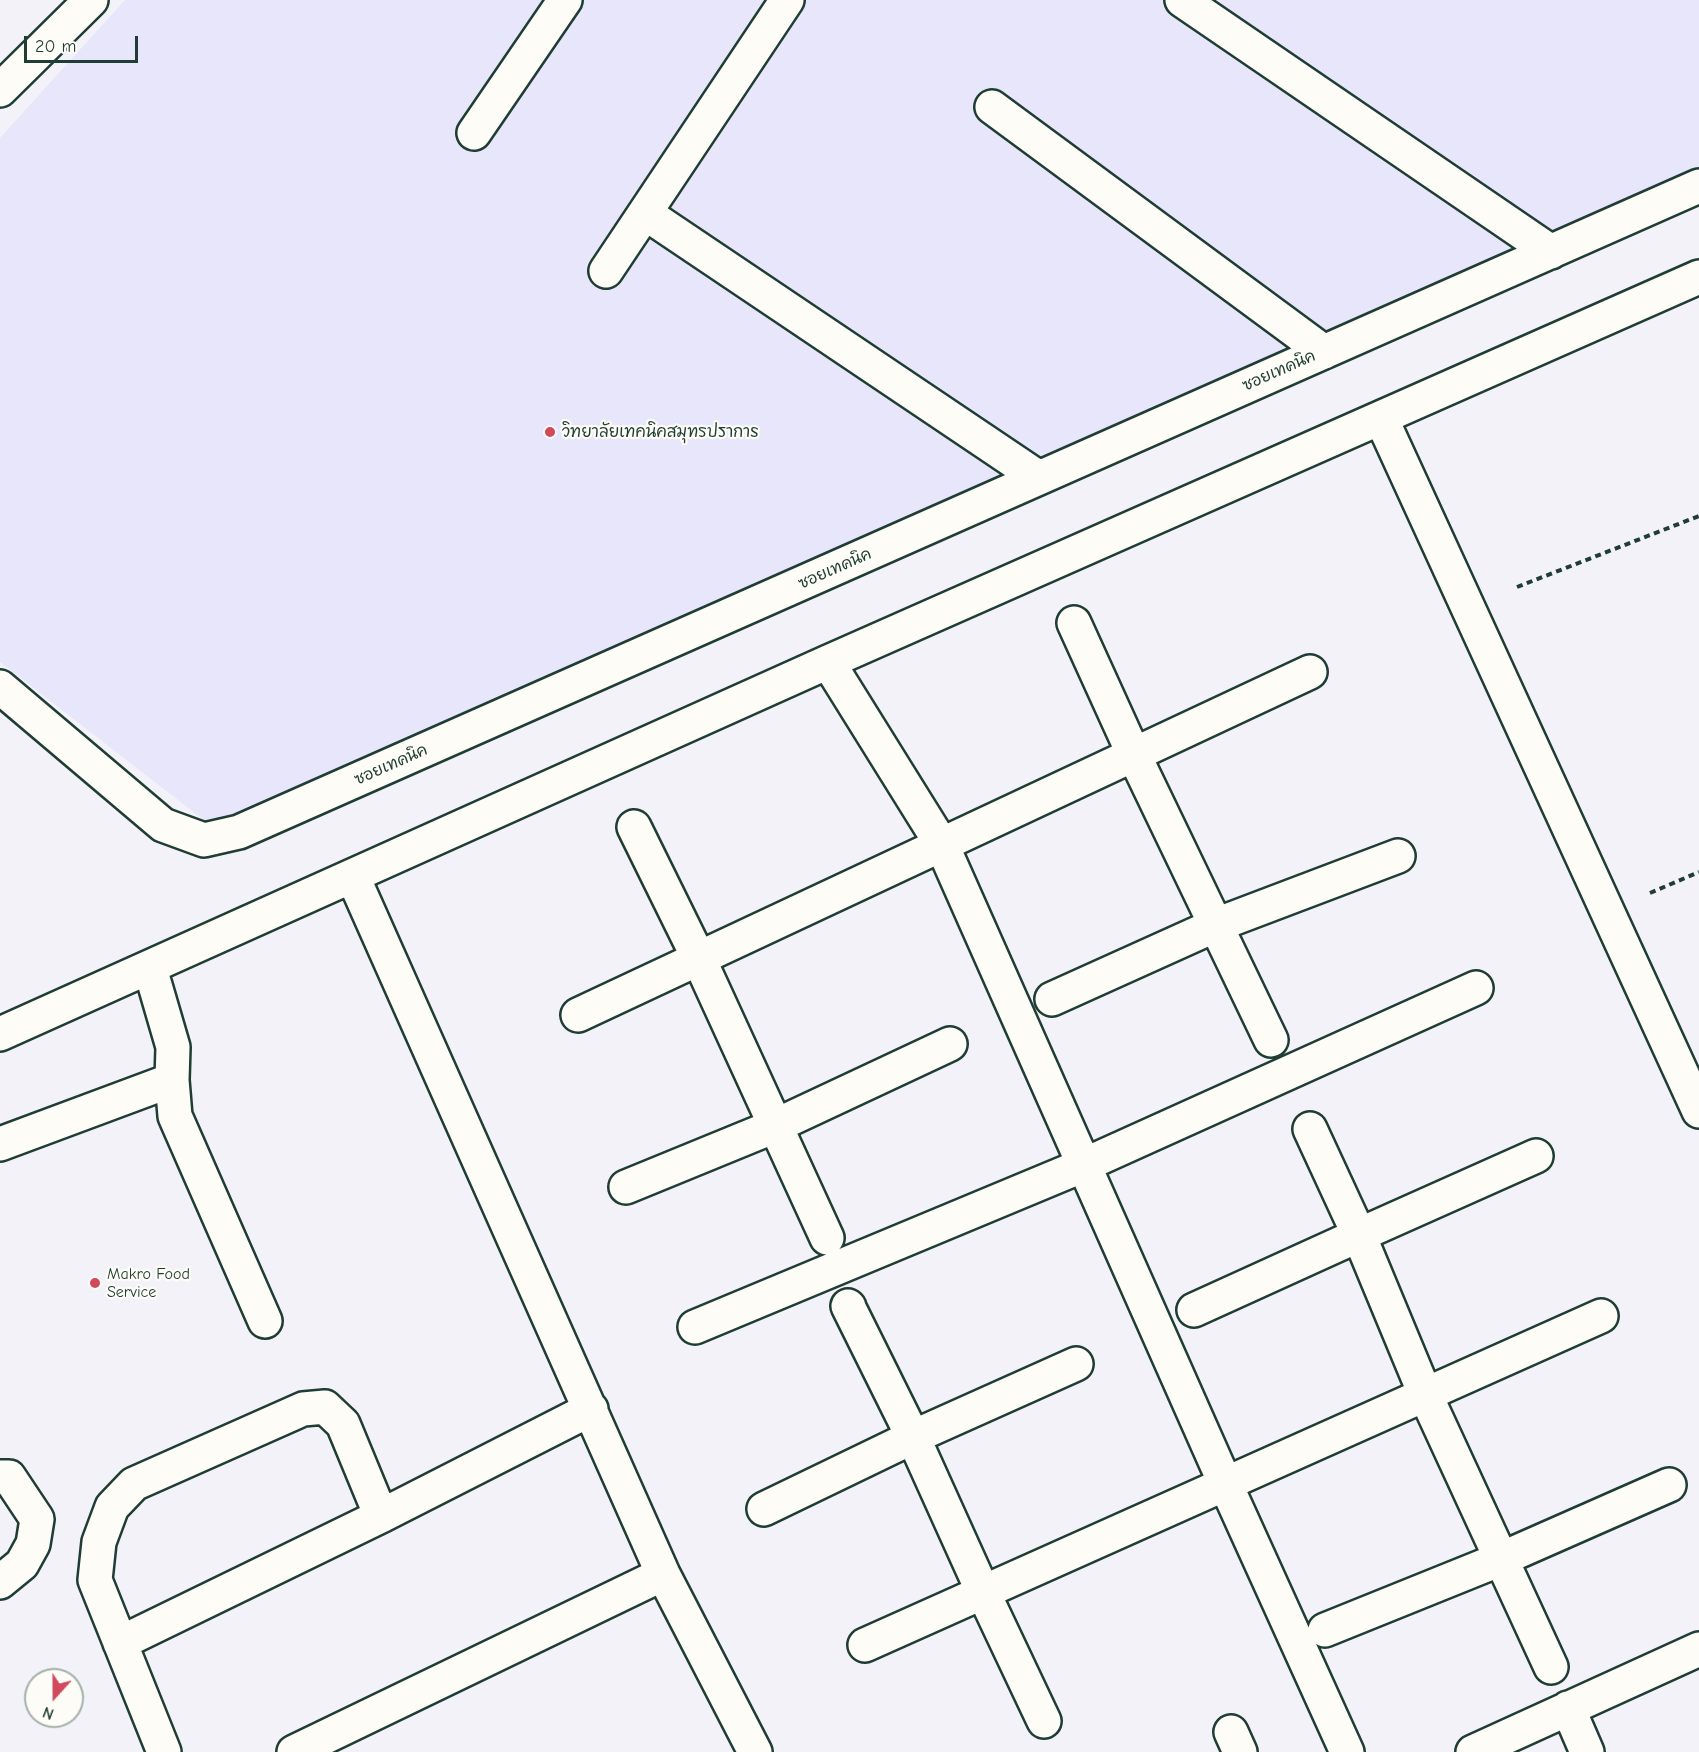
<!DOCTYPE html>
<html>
<head>
<meta charset="utf-8">
<style>
  body { margin:0 }
  #map { position:relative; width:1699px; height:1752px; overflow:hidden; background:#f3f2f8; font-family:"Comic Neue",sans-serif }
  canvas { display:block }
  .north { position:absolute; left:24px; top:1668px; width:60px; height:60px; box-sizing:border-box; background:#fdfcf7; border:2px solid #a4b0a9; border-radius:50%; rotate:201deg; font-size:16px; font-weight:700; line-height:24px; text-align:center; color:#1f3d34 }
  .north::after { content:''; display:block; margin:auto; width:21px; height:27px; background:#d1495b; clip-path:polygon(50% 0,100% 100%,50% 72%,0 100%) }
  .scale { position:absolute; left:24px; top:36px; width:114px; height:27px; box-sizing:border-box; border:3px solid #1f3d34; border-top:0; padding-left:8px; font-size:18px; line-height:21px; white-space:nowrap; color:#1f3d34; -webkit-text-stroke:4px #fdfcf7; paint-order:stroke }
</style>
</head>
<body>
<div id="map">
<canvas width="1699" height="1752"></canvas>
<div class="north">N</div>
<div class="scale">20 m</div>
</div>
<script>
const context = document.querySelector('canvas').getContext('2d');
context.lineJoin = 'round';
function fill(path, color) {
  context.fillStyle = color;
  context.fill(path, 'evenodd');
}
function poly(rows) {
  const path = new Path2D();
  for (const r of rows) {
    path.moveTo(r[0], r[1]);
    for (let i = 2; i < r.length; i += 2) path.lineTo(r[i], r[i + 1]);
  }
  return path;
}
function stroke(path, color, width, dash) {
  context.strokeStyle = color;
  context.lineWidth = width;
  context.lineCap = dash ? 'butt' : 'round';
  context.setLineDash(dash || []);
  context.stroke(path);
}
function write(font, color, halo, rows, align = 'center') {
  context.font = font + ' "Comic Neue","Playpen Sans Thai",sans-serif';
  context.lineWidth = 4.5;
  context.setLineDash([]);
  context.textBaseline = 'middle';
  context.strokeStyle = halo;
  context.fillStyle = color;
  for (const [text, x, y, turn = 0] of rows) {
    context.save();
    context.translate(x, y);
    context.rotate((+turn || 0) * Math.PI / 180);
    context.textAlign = isNaN(turn) ? turn : align;
    if (halo) context.strokeText(text, 0, 0);
    context.fillText(text, 0, 0);
    context.restore();
  }
}
fill(poly([
  [125,0,1699,0,1699,168,1617,203,213,827,0,662,0,138]
]), '#e7e6fa');
const minor = poly([
  [1182,0,1551,252],
  [0,90,91,0],
  [992,107,1324,352],
  [474,133,565,0],
  [645,213,1039,478],
  [606,271,787,0],
  [1381,418,1699,1111],
  [1074,623,1134,755,1271,1040],
  [828,662,942,845,1225,1483,1347,1752],
  [0,687,163,825,204,840,239,832,1699,186],
  [634,827,699,959,827,1238],
  [353,877,663,1574,755,1752],
  [150,968,173,1047,172,1080,175,1116,265,1321],
  [1052,999,1216,925,1398,856],
  [578,1015,1310,672],
  [0,1034,828,662,1699,277],
  [0,1144,172,1080],
  [1536,1156,1359,1235,1425,1394,1551,1667],
  [626,1187,775,1126,950,1044],
  [849,1307,848,1306,913,1437,983,1592,1044,1721],
  [1194,1310,1359,1235,1310,1129],
  [695,1327,1084,1165,1476,988],
  [0,1477,9,1477,37,1519,33,1544,22,1564,0,1582],
  [764,1509,913,1437,1076,1364],
  [1325,1630,1501,1559,1669,1485],
  [120,1643,381,1516,591,1409],
  [865,1645,1601,1316],
  [1568,1708,1587,1752],
  [1231,1732,1240,1752],
  [164,1752,95,1580,99,1542,112,1507,134,1484,303,1409,325,1407,343,1424,381,1516],
  [294,1752,663,1574],
  [1473,1752,1699,1649]
]);
stroke(minor, '#1f3d34', 38);
stroke(poly([
  [1517,587,1699,516],
  [1650,893,1699,872]
]), '#1f3d34', 4, [6, 4.5]);
stroke(minor, '#fdfcf7', 33);
for (const [x, y, r, color] of [
  [550,432,6,"#d1495b"],
  [95,1283,6,"#d1495b"]
]) {
  const dot = new Path2D();
  dot.arc(x, y, r, 0, 2 * Math.PI);
  context.fillStyle = color;
  context.fill(dot);
  stroke(dot, '#fdfcf7', 2);
}
write('16px', '#1f3d34', '#fdfcf7', [
  ["ซอยเทคนิค",1279,371,-24],
  ["ซอยเทคนิค",835,569,-24],
  ["ซอยเทคนิค",391,765,-24]
]);
write('16px', '#1f3d34', '#fdfcf7', [
  ["วิทยาลัยเทคนิคสมุทรปราการ",562,432],
  ["Makro Food",107,1274],
  ["Service",107,1292]
], 'left');
</script>
</body>
</html>
